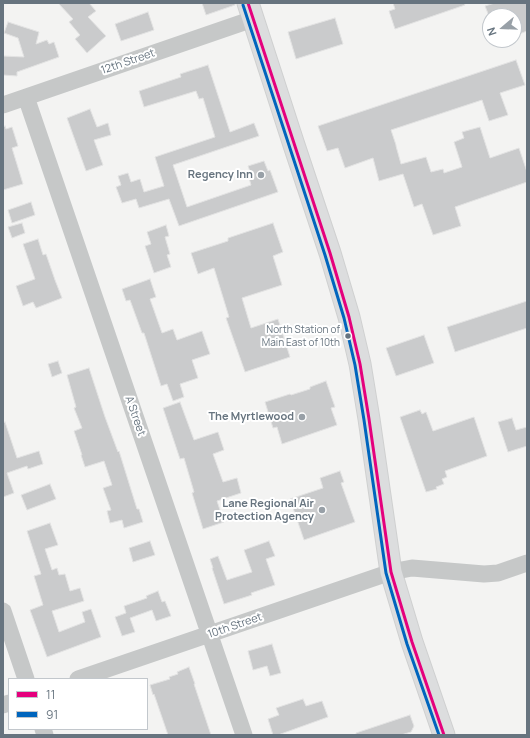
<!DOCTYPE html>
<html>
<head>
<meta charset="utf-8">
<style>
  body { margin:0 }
  #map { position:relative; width:530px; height:738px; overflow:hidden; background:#f3f3f2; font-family:Manrope,sans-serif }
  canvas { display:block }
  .frame { position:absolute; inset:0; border:4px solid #67747f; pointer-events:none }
  .legend { position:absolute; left:8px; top:678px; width:140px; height:52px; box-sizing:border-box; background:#fff; border:1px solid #c2c7cc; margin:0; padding:5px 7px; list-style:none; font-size:12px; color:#67747f }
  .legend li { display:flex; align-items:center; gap:8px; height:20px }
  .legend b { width:20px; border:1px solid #c2c7cc }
  .north { position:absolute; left:482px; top:8px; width:40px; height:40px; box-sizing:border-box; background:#fff; border:1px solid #c2c7cc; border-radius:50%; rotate:251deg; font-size:11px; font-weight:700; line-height:16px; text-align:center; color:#67747f }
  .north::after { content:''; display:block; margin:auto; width:14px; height:18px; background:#98a0a7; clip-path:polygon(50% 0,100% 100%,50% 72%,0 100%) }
</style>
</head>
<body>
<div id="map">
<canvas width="530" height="738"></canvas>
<div class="frame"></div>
<ul class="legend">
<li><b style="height:5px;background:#e5007d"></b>11</li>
<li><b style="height:5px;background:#0065bd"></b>91</li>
</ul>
<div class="north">N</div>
</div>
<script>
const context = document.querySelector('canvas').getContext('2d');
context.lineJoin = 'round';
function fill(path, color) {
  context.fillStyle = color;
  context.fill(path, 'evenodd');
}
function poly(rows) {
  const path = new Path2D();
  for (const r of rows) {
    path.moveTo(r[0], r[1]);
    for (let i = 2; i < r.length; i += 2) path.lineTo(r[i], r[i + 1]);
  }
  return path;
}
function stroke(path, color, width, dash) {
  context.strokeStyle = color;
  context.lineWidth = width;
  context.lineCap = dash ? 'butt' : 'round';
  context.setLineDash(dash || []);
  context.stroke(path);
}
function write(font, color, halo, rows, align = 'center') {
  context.font = font + ' Manrope,sans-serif';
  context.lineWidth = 4;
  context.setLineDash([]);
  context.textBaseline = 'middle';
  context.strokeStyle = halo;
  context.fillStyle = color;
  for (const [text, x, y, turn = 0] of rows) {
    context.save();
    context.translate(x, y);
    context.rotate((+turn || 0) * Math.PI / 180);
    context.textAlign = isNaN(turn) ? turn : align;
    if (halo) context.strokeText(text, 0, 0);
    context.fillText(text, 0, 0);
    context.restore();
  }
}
const building = poly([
  [58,3,89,3,96,11,88,17,106,36,87,53,75,39,80,35,69,22,73,19,58,3],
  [202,3,235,3,235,5,206,15,202,3],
  [393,3,464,3,465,5,395,29,389,11,395,9,393,3],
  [495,3,527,3,527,31,514,36,514,16,489,16,485,6,495,3],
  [148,12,154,30,121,41,115,24,148,12],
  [335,18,343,44,296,59,288,32,335,18],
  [8,22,39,32,36,44,47,40,49,44,54,42,59,57,17,72,17,76,3,75,3,56,24,57,18,38,4,33,8,22],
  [516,60,525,85,500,93,508,115,489,121,482,100,391,130,396,145,396,146,401,164,426,157,431,172,443,169,444,173,462,167,454,142,464,138,462,132,480,127,490,158,519,148,527,172,527,182,455,207,461,226,433,235,422,204,414,207,403,174,379,181,373,158,345,168,338,148,327,151,318,126,516,60],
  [208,65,230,132,254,123,259,136,173,165,187,207,251,185,249,178,252,177,248,166,264,161,268,171,270,170,278,192,179,226,169,199,139,208,136,199,122,203,116,187,121,185,118,176,128,173,131,182,140,179,144,192,164,186,155,157,215,137,203,98,199,99,196,91,144,107,139,91,181,77,180,74,208,65],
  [90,109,97,127,108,123,111,135,94,140,103,165,86,171,67,118,90,109],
  [5,126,6,129,12,127,18,146,12,148,23,184,3,190,3,127,5,126],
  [31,202,35,215,12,223,8,210,31,202],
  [22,223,25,233,12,238,8,227,22,223],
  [273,223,283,252,273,256,282,285,242,298,251,328,278,319,290,357,245,372,226,318,229,317,214,268,198,274,191,253,228,241,228,238,273,223],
  [166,225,169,236,165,237,170,254,167,255,171,267,154,273,145,246,151,244,147,232,166,225],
  [38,239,43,255,46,254,55,280,62,298,36,308,33,302,23,306,16,286,35,279,23,244,38,239],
  [150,279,156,297,150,299,162,333,173,329,177,340,202,331,210,354,192,360,198,378,180,384,184,397,173,401,167,384,161,386,144,333,142,333,130,300,126,301,122,289,150,279],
  [527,301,527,328,455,352,447,327,527,301],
  [424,335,434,363,396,376,386,348,424,335],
  [58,361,62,373,52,377,48,364,58,361],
  [89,368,105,417,118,452,119,451,137,509,139,509,143,522,124,528,122,520,110,523,107,511,111,510,103,488,112,485,104,461,85,467,81,455,82,455,74,431,82,428,74,408,76,407,67,375,89,368],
  [326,381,335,407,331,408,337,425,282,444,277,427,273,428,265,402,290,394,291,395,310,389,310,387,326,381],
  [180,402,194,440,218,432,224,450,213,454,223,482,237,478,241,493,217,501,224,522,203,529,192,493,194,492,184,458,180,459,163,408,180,402],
  [420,410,422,414,426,412,433,431,474,417,487,456,445,471,447,477,442,479,444,484,436,487,437,489,426,492,400,417,420,410],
  [512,418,516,430,527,427,527,446,508,452,498,422,512,418],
  [5,422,17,458,39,451,43,464,28,469,27,466,7,473,14,493,3,497,3,423,5,422],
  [340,471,344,482,341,483,355,522,304,540,290,499,323,488,320,478,340,471],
  [50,484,56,499,27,510,21,495,50,484],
  [50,523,58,545,45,549,52,570,57,568,59,575,65,574,70,591,80,588,84,601,52,611,59,632,85,622,82,612,91,609,101,637,47,657,30,610,43,605,34,576,41,574,27,531,50,523],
  [150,541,155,555,133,562,129,548,150,541],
  [269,541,275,556,266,559,275,585,251,593,252,595,224,604,212,568,213,568,210,559,218,556,227,580,252,572,244,550,269,541],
  [158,591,162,602,165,601,171,616,156,621,152,610,130,618,135,632,122,636,115,617,126,613,124,606,147,598,146,596,158,591],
  [272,644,281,673,270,676,267,666,253,670,248,651,272,644],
  [189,667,195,684,194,684,211,735,168,735,154,694,153,695,150,685,170,679,169,677,178,674,177,672,189,667],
  [303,699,306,706,322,701,328,717,278,735,273,735,268,719,279,715,276,708,303,699],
  [410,715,414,726,411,732,401,735,356,735,356,733,410,715]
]);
fill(building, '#cacbcc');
stroke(building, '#e2e2e2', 1);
const major = poly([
  [248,3,294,145,330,253,349,317,360,364,369,419,391,572,412,642,444,735]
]);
stroke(major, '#cfd0d0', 23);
stroke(poly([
  [26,97,244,735],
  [3,105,253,19],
  [3,611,26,679],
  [78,679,391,572,412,568,484,574,498,573,527,563],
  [3,705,9,703],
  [43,729,45,735]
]), '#c6c8c8', 17);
stroke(major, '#dcddde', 21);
stroke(poly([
  [248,3,330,253,349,317,360,364,369,419,391,572,412,642,444,735]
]), '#e5007d', 3);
stroke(poly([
  [243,5,325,255,344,318,355,365,364,420,386,573,407,644,439,735]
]), '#0065bd', 3);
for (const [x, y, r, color] of [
  [261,175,4,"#98a0a7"],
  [348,336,3.5,"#67747f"],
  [302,417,4,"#98a0a7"],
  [322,510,4,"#98a0a7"]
]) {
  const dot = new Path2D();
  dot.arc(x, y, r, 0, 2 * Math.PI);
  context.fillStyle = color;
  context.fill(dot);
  stroke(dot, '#fff', 1.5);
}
write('10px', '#67747f', '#fff', [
  ["North Station of",340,330],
  ["Main East of 10th",340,343]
], 'right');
write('11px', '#67747f', '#fff', [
  ["12th Street",128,62,-19],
  ["A Street",135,416,71],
  ["10th Street",235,626,-19]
]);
write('bold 11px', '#67747f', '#fff', [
  ["Regency Inn",253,175],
  ["The Myrtlewood",294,417],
  ["Lane Regional Air",314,504],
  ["Protection Agency",314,517]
], 'right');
</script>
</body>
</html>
